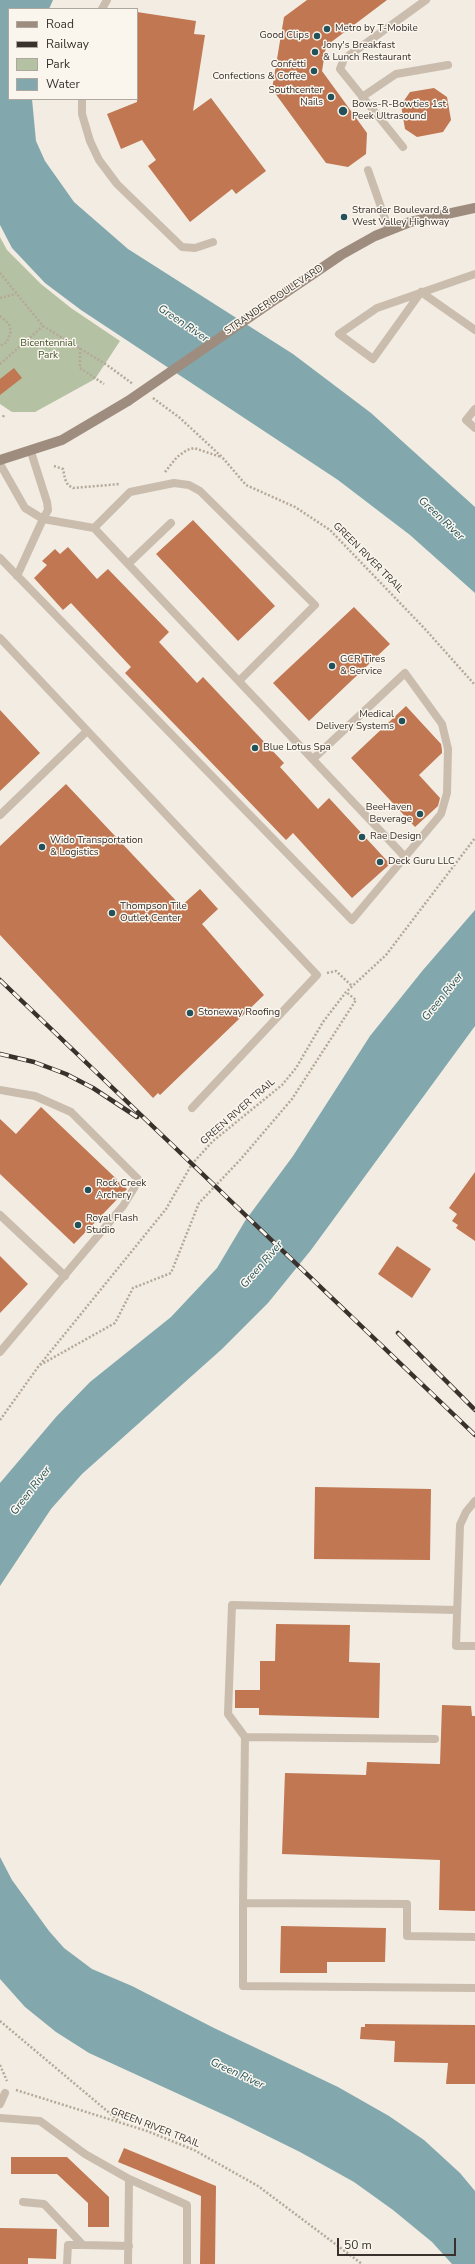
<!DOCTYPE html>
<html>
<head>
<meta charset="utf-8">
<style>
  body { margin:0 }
  #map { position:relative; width:475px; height:2264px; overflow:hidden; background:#f2ece2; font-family:"Nunito Sans",sans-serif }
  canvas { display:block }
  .legend { position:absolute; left:8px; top:8px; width:130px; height:92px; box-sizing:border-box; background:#faf6ee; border:1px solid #ada7a0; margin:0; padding:5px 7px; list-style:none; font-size:12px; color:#39312c }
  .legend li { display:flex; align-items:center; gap:8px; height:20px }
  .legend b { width:20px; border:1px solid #ada7a0 }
  .scale { position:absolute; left:337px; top:2238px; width:119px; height:18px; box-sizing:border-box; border:2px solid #39312c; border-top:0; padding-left:5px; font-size:12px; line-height:14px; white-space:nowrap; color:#39312c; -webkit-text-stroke:3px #faf6ee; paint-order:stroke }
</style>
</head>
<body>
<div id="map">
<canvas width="475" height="2264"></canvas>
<ul class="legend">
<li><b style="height:5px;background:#9e8d7f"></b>Road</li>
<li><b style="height:5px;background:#39312c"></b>Railway</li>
<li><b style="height:11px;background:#b4c1a2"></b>Park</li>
<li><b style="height:11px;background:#82a8ae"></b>Water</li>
</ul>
<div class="scale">50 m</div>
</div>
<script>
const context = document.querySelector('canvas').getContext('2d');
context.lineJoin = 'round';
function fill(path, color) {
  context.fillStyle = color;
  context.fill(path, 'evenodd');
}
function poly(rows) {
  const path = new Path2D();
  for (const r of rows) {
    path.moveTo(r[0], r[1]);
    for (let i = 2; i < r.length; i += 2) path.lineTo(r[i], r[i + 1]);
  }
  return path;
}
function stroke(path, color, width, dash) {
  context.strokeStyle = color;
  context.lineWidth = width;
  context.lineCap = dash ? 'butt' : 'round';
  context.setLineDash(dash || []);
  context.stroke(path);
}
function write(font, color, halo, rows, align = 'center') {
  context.font = font + ' "Nunito Sans",sans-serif';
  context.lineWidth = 3;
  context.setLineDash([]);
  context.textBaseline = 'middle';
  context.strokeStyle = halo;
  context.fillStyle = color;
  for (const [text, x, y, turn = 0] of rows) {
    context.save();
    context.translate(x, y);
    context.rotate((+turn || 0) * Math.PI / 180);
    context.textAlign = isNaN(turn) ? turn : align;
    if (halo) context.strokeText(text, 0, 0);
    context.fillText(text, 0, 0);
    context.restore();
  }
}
fill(poly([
  [0,237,7,250,41,284,71,308,120,341,95,379,35,412,12,412,0,404]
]), '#b4c1a2');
fill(poly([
  [0,0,53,0,49,9,9,9,9,99,32,99,36,141,45,161,74,202,128,249,293,354,371,413,475,507,475,593,410,535,338,480,81,310,45,283,12,248,0,225],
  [475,910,475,1026,311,1250,268,1303,222,1349,82,1474,51,1509,0,1586,0,1483,56,1417,90,1382,171,1317,217,1268,245,1221,293,1156,370,1036,423,970],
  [0,1857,12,1880,49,1931,64,1948,92,1969,132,1986,214,2028,338,2087,389,2116,424,2140,460,2173,475,2191,475,2264,452,2264,432,2242,393,2210,354,2182,300,2152,231,2118,89,2053,56,2032,25,2007,0,1979]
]), '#82a8ae');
fill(poly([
  [307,0,387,0,326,46,322,71,367,133,366,154,348,167,326,163,272,89,284,17],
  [137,12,196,21,194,34,205,35,193,111,211,98,266,171,236,194,232,189,190,222,148,166,156,160,142,140,121,149,107,114,137,102],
  [434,88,447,97,451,120,443,132,417,137,405,129,401,105,410,92],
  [14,368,22,378,0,395,0,379],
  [193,520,275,606,238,641,156,554],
  [68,547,97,579,108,569,169,632,159,642,197,683,203,677,284,763,280,767,318,809,329,798,390,864,352,898,293,833,286,840,125,673,131,667,71,603,63,610,34,578,47,565,42,561,55,549,60,554],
  [354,607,390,644,309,721,273,683],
  [406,706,441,744,442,750,442,753,419,775,440,798,438,806,415,827,351,758],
  [0,710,40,753,0,791],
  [66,784,181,906,200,889,218,909,202,924,264,995,160,1095,158,1093,153,1098,0,935,0,846],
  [41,1107,127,1189,74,1244,0,1174,0,1119,16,1134],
  [475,1172,475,1241,456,1228,458,1225,452,1221,457,1214,449,1208],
  [397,1246,431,1269,412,1298,378,1274],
  [0,1256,28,1284,0,1313],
  [315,1487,431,1489,430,1560,314,1559],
  [276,1624,350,1625,349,1662,380,1663,379,1718,259,1715,259,1708,235,1708,235,1690,260,1690,260,1661,275,1661],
  [442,1705,471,1706,472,1716,475,1716,475,1911,439,1910,440,1860,282,1854,285,1773,366,1775,367,1762,440,1764],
  [281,1926,386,1928,385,1962,327,1962,327,1973,280,1973],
  [365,2024,475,2025,475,2084,446,2084,448,2063,394,2062,395,2041,360,2039,361,2027,365,2027],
  [124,2148,216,2186,215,2264,200,2264,201,2196,118,2162],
  [11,2157,67,2157,109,2197,109,2227,88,2227,88,2203,57,2174,11,2174],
  [0,2228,57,2229,56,2259,28,2258,28,2264,0,2264]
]), '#c07752');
stroke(poly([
  [0,273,43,326,107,365,133,384],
  [0,298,16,294],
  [0,316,9,324,11,331,7,342,0,346],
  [80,348,80,368,104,384],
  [0,364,43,326],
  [153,398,180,418,222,457,246,485,295,507,330,530,425,629,475,685],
  [3,417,4,415],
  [54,466,63,469,65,479,68,485,73,488,120,484],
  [165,472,177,457,187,450,194,448,221,457],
  [327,973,336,971,352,986],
  [40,1365,115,1323,133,1288,171,1273,199,1203,240,1160,292,1099,356,1000,346,992],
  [0,1420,38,1367,166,1209,192,1164,213,1141,282,1085,296,1068,323,1022,346,992,386,955,475,838],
  [0,2021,119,2121],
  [0,2065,7,2081],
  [16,2090,147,2131,194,2150,258,2186,362,2264]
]), '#b6a898', 2.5, [2, 2]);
stroke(poly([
  [102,9,107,0],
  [362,97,396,74,448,65],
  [82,99,82,114,90,141,99,160,117,184,182,247,195,248,213,242],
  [403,147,340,69,344,59,426,0],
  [368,170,389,230],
  [421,292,373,359,339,334,377,308,475,274],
  [421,292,475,330],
  [475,409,466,420,475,428],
  [0,464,25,508,43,519,48,510,47,502,31,452],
  [94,528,130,492,174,483,189,485,200,491,315,605,239,681],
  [0,558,352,920,441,814,447,793,448,749,442,724,405,673,313,759],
  [128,564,171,523],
  [17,576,43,519,94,528,405,857],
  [0,638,317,975,192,1108],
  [0,815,87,731],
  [0,1090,35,1096,71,1112,139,1180,123,1206,0,1352],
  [0,1215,65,1276],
  [475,1501,466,1512,460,1525,456,1646,475,1646],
  [245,1737,228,1714,232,1605,457,1610],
  [435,1739,245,1737,243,1903,407,1904,407,1936,475,1937],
  [243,1903,243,1986,475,1988],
  [0,2104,5,2093],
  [0,2118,40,2121,85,2154,129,2179,187,2205,187,2264],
  [23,2202,44,2204,83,2245,129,2246],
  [67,2264,68,2245,83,2245],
  [128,2264,129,2179]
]), '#cabdae', 8);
stroke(poly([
  [279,297,341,255,375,236,410,222,475,208],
  [0,460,62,440,128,401]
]), '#9e8d7f', 10);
const rail = poly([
  [0,980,475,1435],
  [0,1054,34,1062,66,1074,93,1088,137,1117],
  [398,1333,475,1410]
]);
stroke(rail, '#39312c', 4.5);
stroke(rail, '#faf6ee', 3, [9]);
stroke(poly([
  [128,401,279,297]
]), '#9e8d7f', 10);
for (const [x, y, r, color] of [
  [327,29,4,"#235159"],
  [317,36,4,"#235159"],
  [315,52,4,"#235159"],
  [314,71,4,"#235159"],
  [331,97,4,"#235159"],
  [343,111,5,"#235159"],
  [344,217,4,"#235159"],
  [332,666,4,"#235159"],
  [402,721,4,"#235159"],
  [255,748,4,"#235159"],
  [420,814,4,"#235159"],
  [362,837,4,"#235159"],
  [42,847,4,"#235159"],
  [380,862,4,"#235159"],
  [112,913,4,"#235159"],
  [190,1013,4,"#235159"],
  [88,1190,4,"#235159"],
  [78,1225,4,"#235159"]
]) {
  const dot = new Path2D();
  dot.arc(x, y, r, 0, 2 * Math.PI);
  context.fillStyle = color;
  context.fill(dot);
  stroke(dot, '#faf6ee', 1.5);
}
write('10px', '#39312c', '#faf6ee', [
  ["Metro by T-Mobile",335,29],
  ["Good Clips",309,36,"right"],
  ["Jony's Breakfast",323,46],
  ["& Lunch Restaurant",323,58],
  ["Confetti",306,65,"right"],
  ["Confections & Coffee",306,77,"right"],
  ["Southcenter",323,91,"right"],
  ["Nails",323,103,"right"],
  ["Bows-R-Bowties 1st",352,105],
  ["Peek Ultrasound",352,117],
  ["Strander Boulevard &",352,211],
  ["West Valley Highway",352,223],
  ["GCR Tires",340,660],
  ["& Service",340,672],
  ["Medical",394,715,"right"],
  ["Delivery Systems",394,727,"right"],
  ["Blue Lotus Spa",263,748],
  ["BeeHaven",412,808,"right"],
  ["Beverage",412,820,"right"],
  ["Rae Design",370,837],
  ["Wido Transportation",50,841],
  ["& Logistics",50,853],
  ["Deck Guru LLC",388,862],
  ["Thompson Tile",120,907],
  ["Outlet Center",120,919],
  ["Stoneway Roofing",198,1013],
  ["Rock Creek",96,1184],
  ["Archery",96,1196],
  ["Royal Flash",86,1219],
  ["Studio",86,1231]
], 'left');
write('10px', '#39312c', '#faf6ee', [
  ["STRANDER BOULEVARD",274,300,-34],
  ["GREEN RIVER TRAIL",368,558,45],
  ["GREEN RIVER TRAIL",238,1112,-41],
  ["GREEN RIVER TRAIL",155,2128,21]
]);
write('10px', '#455630', '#faf6ee', [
  ["Bicentennial",48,344],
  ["Park",48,356]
]);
write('italic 11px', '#235159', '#faf6ee', [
  ["Green River",183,324,34],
  ["Green River",441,519,43],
  ["Green River",443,997,-51],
  ["Green River",262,1265,-49],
  ["Green River",31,1491,-52],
  ["Green River",237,2074,25]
]);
</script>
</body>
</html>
